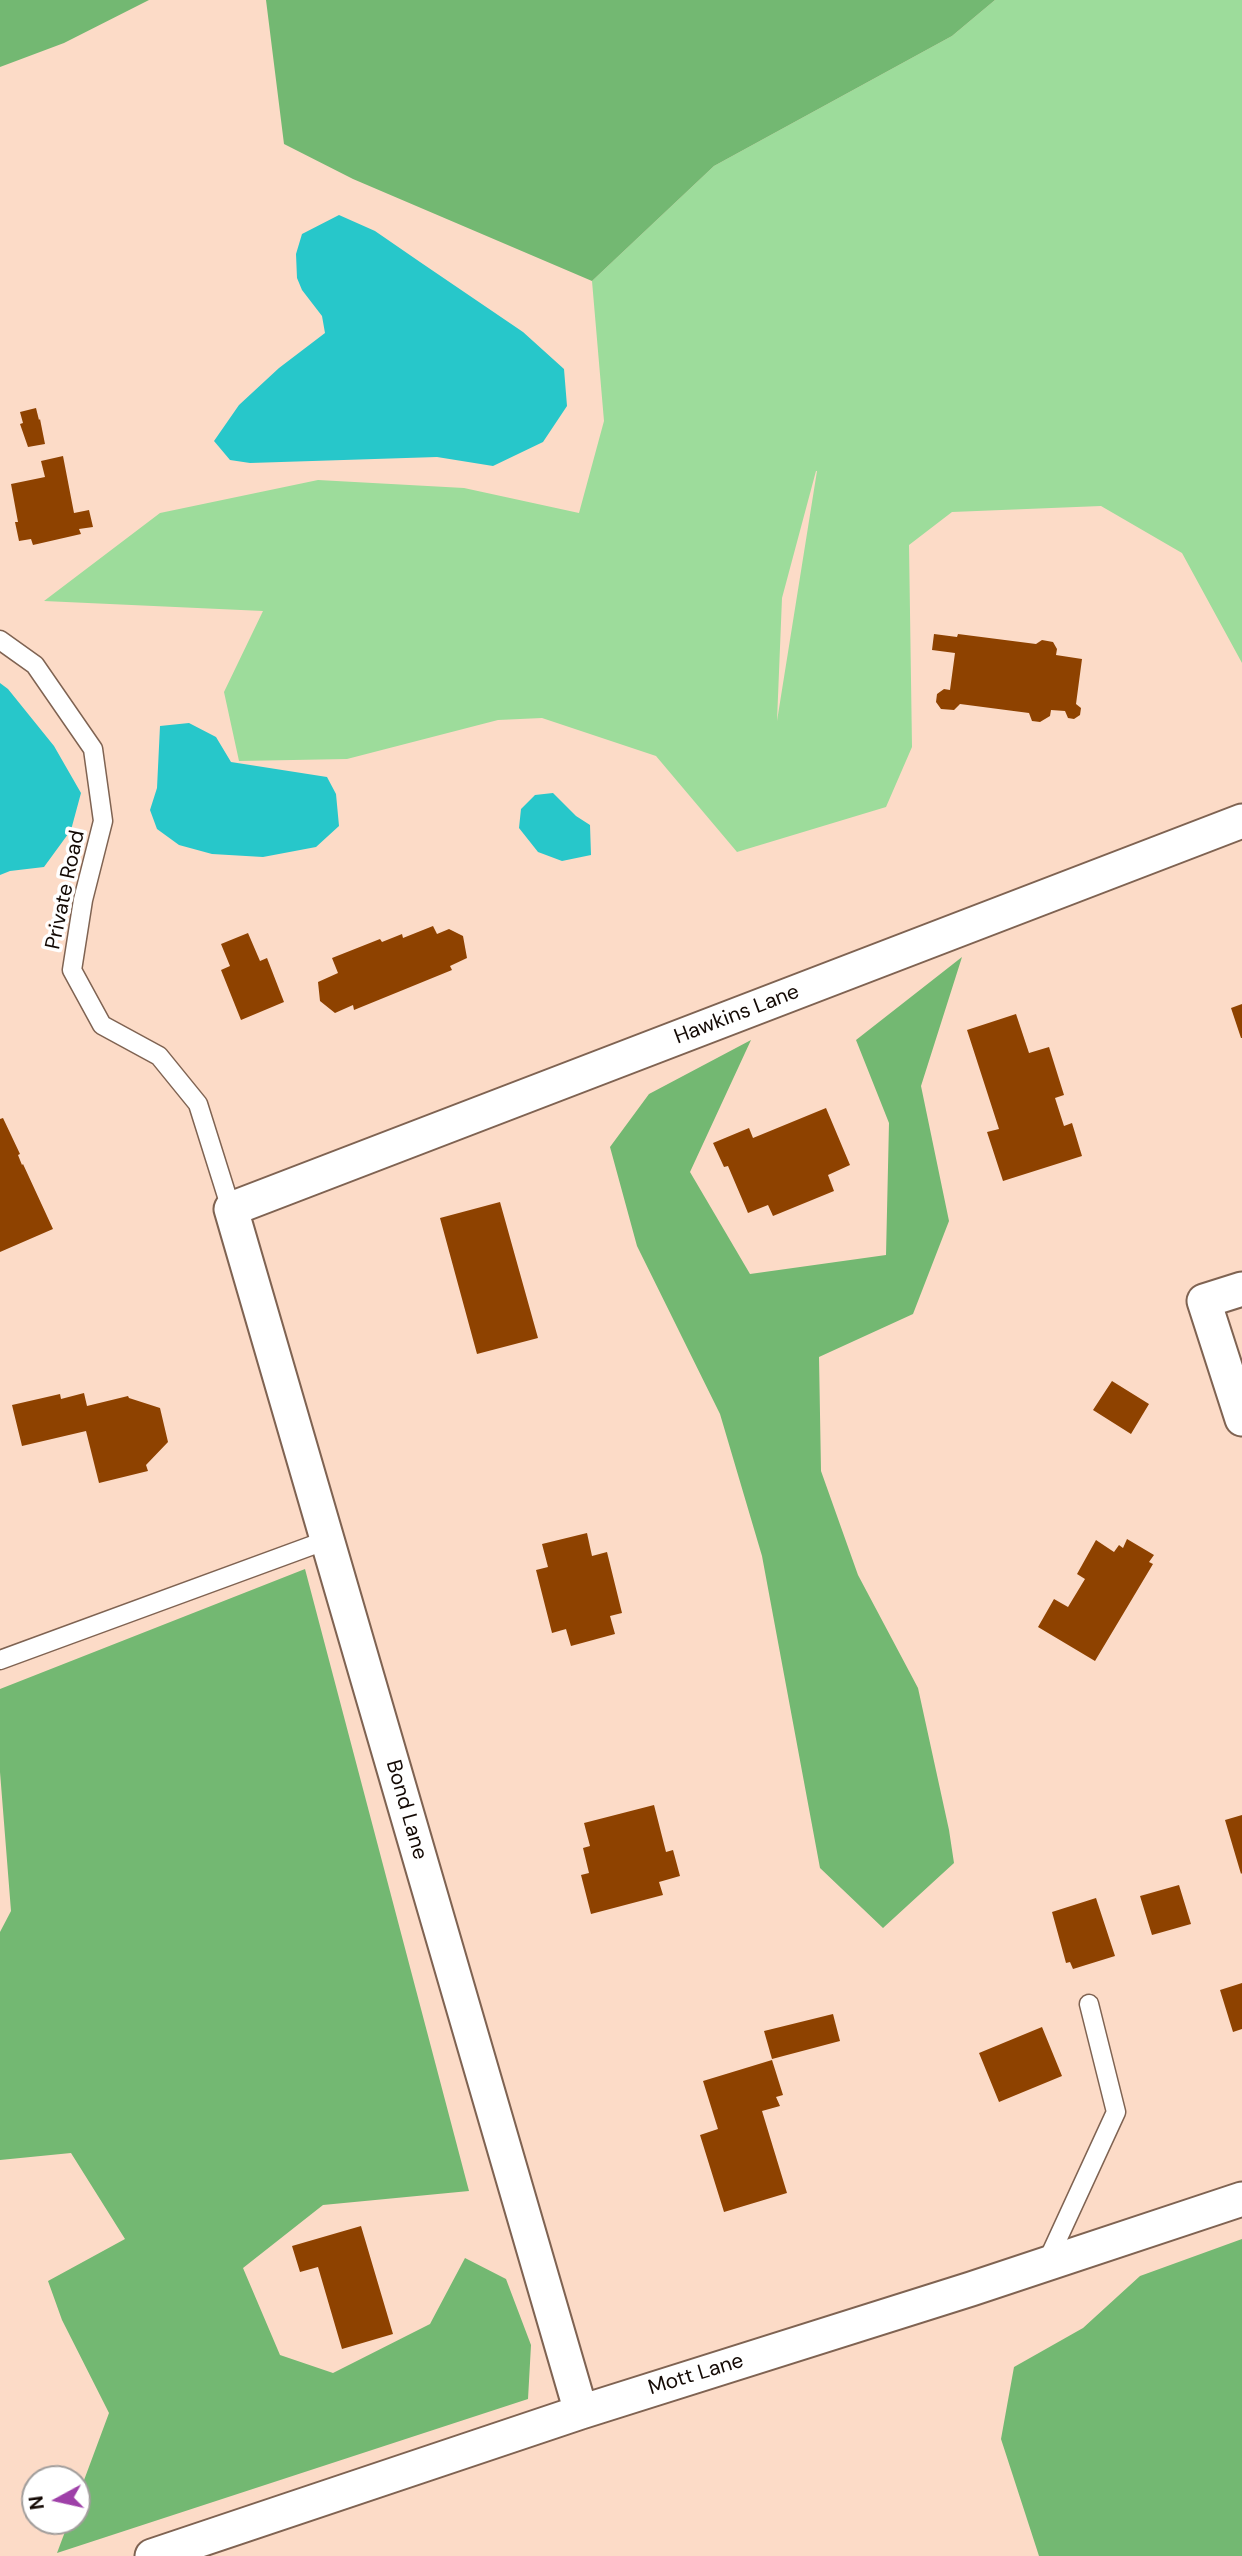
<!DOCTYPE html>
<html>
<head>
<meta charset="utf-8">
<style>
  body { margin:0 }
  #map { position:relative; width:1242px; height:2556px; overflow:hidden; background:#fcdbc7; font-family:"DM Sans",sans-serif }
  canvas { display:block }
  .north { position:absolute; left:21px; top:2465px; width:70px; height:70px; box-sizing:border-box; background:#fff; border:2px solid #a19d9b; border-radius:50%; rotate:262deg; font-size:19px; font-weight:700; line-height:28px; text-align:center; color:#130904 }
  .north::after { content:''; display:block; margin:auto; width:24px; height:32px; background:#9e40a8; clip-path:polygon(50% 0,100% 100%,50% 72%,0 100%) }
</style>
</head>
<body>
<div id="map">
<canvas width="1242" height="2556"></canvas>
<div class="north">N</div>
</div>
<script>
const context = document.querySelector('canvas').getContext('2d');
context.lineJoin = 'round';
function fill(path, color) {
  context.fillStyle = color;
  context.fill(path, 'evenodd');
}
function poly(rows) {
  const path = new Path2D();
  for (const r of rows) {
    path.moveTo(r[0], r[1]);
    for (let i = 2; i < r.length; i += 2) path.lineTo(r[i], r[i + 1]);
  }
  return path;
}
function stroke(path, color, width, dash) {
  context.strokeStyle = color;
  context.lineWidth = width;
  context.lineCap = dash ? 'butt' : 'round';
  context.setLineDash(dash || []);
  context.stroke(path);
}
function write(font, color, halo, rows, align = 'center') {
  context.font = font + ' "DM Sans",sans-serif';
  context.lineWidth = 7;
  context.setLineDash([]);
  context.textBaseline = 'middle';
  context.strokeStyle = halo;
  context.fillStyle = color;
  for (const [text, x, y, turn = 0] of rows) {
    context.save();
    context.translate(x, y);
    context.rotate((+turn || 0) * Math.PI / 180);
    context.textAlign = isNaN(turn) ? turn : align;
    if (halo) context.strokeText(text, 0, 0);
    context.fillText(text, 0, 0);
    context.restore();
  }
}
fill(poly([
  [995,0,1242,0,1242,663,1182,553,1101,506,952,512,909,545,912,747,886,807,737,852,656,756,542,718,498,720,347,759,239,761,224,692,263,611,44,601,160,513,318,480,464,488,579,513,604,421,592,281,714,166,952,36],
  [816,471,817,471,777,721,782,598]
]), '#9ddc9b');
fill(poly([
  [0,0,149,0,64,43,0,67],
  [266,0,995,0,952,36,714,166,592,281,353,179,284,144],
  [962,957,921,1086,949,1221,913,1314,819,1357,821,1471,858,1575,918,1688,949,1830,954,1863,883,1928,820,1868,762,1556,720,1414,637,1246,610,1147,649,1094,751,1040,690,1172,750,1274,886,1255,889,1123,856,1040],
  [305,1569,469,2191,323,2205,243,2268,280,2355,333,2373,430,2324,465,2258,506,2279,531,2345,528,2399,57,2553,69,2521,77,2521,77,2499,109,2413,62,2320,48,2281,125,2239,71,2153,0,2160,0,1932,11,1911,0,1772,0,1689],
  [1242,2239,1242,2556,1039,2556,1001,2439,1014,2367,1083,2328,1140,2276]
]), '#73b872');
fill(poly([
  [339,215,375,231,420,262,523,332,564,369,567,406,543,442,493,466,437,457,250,463,230,460,214,441,239,405,279,368,325,333,322,316,302,290,297,278,296,254,302,234],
  [0,683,8,689,54,746,81,793,71,830,44,867,10,871,0,875],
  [189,723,216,737,231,762,327,777,336,794,339,826,316,847,263,857,212,854,179,845,157,829,150,810,157,788,160,726],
  [553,793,576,816,590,825,591,855,562,861,538,852,519,828,521,809,535,795]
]), '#27c7ca');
fill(poly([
  [36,408,39,420,40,419,45,444,28,447,20,424,23,423,20,412],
  [63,456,74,513,89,510,93,527,79,529,81,534,33,545,31,539,19,541,15,522,18,522,11,484,45,477,41,461],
  [934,634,957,637,958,634,1036,644,1042,640,1053,642,1057,649,1056,655,1082,659,1076,704,1081,708,1080,715,1074,719,1068,718,1065,711,1051,710,1050,716,1040,722,1032,721,1029,713,960,704,954,710,941,709,936,702,937,694,944,689,950,690,955,653,932,650],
  [433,926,437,934,449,929,463,936,467,958,450,966,452,970,354,1010,353,1005,335,1013,320,1001,318,982,338,973,332,958,380,939,382,942,402,934,403,938],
  [248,933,260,961,267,958,284,1002,241,1020,221,970,230,966,221,944],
  [1242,1004,1242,1038,1241,1038,1231,1008],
  [1016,1014,1029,1053,1049,1047,1064,1095,1055,1098,1064,1126,1072,1123,1082,1156,1003,1181,987,1132,999,1129,967,1030],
  [826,1108,850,1165,828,1175,834,1191,773,1216,768,1205,748,1213,728,1166,724,1167,713,1143,749,1128,753,1138],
  [3,1118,20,1154,18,1155,22,1165,23,1164,53,1229,0,1252,0,1119],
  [500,1202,538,1338,477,1354,440,1218],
  [1112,1381,1149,1404,1131,1434,1093,1410],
  [84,1393,87,1406,128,1396,129,1398,160,1408,168,1442,146,1465,148,1471,99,1483,86,1431,22,1446,12,1405,60,1394,61,1399],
  [587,1533,592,1556,607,1552,622,1613,610,1616,615,1634,571,1646,566,1629,552,1633,536,1570,548,1567,542,1544],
  [1127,1539,1154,1555,1149,1562,1153,1564,1095,1661,1038,1627,1054,1599,1068,1607,1085,1579,1077,1574,1096,1540,1114,1552,1119,1545,1123,1548],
  [654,1805,666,1852,673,1850,680,1876,659,1882,663,1895,591,1914,581,1875,589,1873,583,1848,590,1846,584,1823],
  [1242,1815,1242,1873,1241,1874,1225,1820],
  [1179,1885,1191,1924,1152,1935,1140,1896],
  [1096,1898,1115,1956,1073,1969,1070,1962,1066,1963,1052,1912],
  [1242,1983,1242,2029,1233,2032,1220,1990],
  [833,2014,840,2041,772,2059,764,2031],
  [1042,2027,1062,2076,999,2102,979,2053],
  [772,2060,783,2095,776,2097,780,2106,762,2111,787,2193,724,2212,700,2135,718,2129,703,2081],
  [361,2226,393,2334,342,2349,318,2267,300,2272,292,2246]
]), '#8e4200');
const lane = poly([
  [0,640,35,665,93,749,103,821,83,900,72,970,102,1025,159,1056,198,1104,231,1209],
  [0,1660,327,1540],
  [1046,2264,1116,2112,1089,2004]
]);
const street = poly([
  [1242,1289,1204,1301,1242,1419],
  [581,2412,231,1209,1242,821],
  [152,2556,581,2412,971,2289,1242,2199]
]);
stroke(lane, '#7f6352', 21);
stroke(street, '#7f6352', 37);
stroke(lane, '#fff', 18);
stroke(street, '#fff', 33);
write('21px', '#130904', '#fff', [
  ["Private Road",66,890,-78],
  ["Hawkins Lane",737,1015,-21],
  ["Bond Lane",406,1810,74],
  ["Mott Lane",696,2375,-17]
]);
</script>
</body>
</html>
